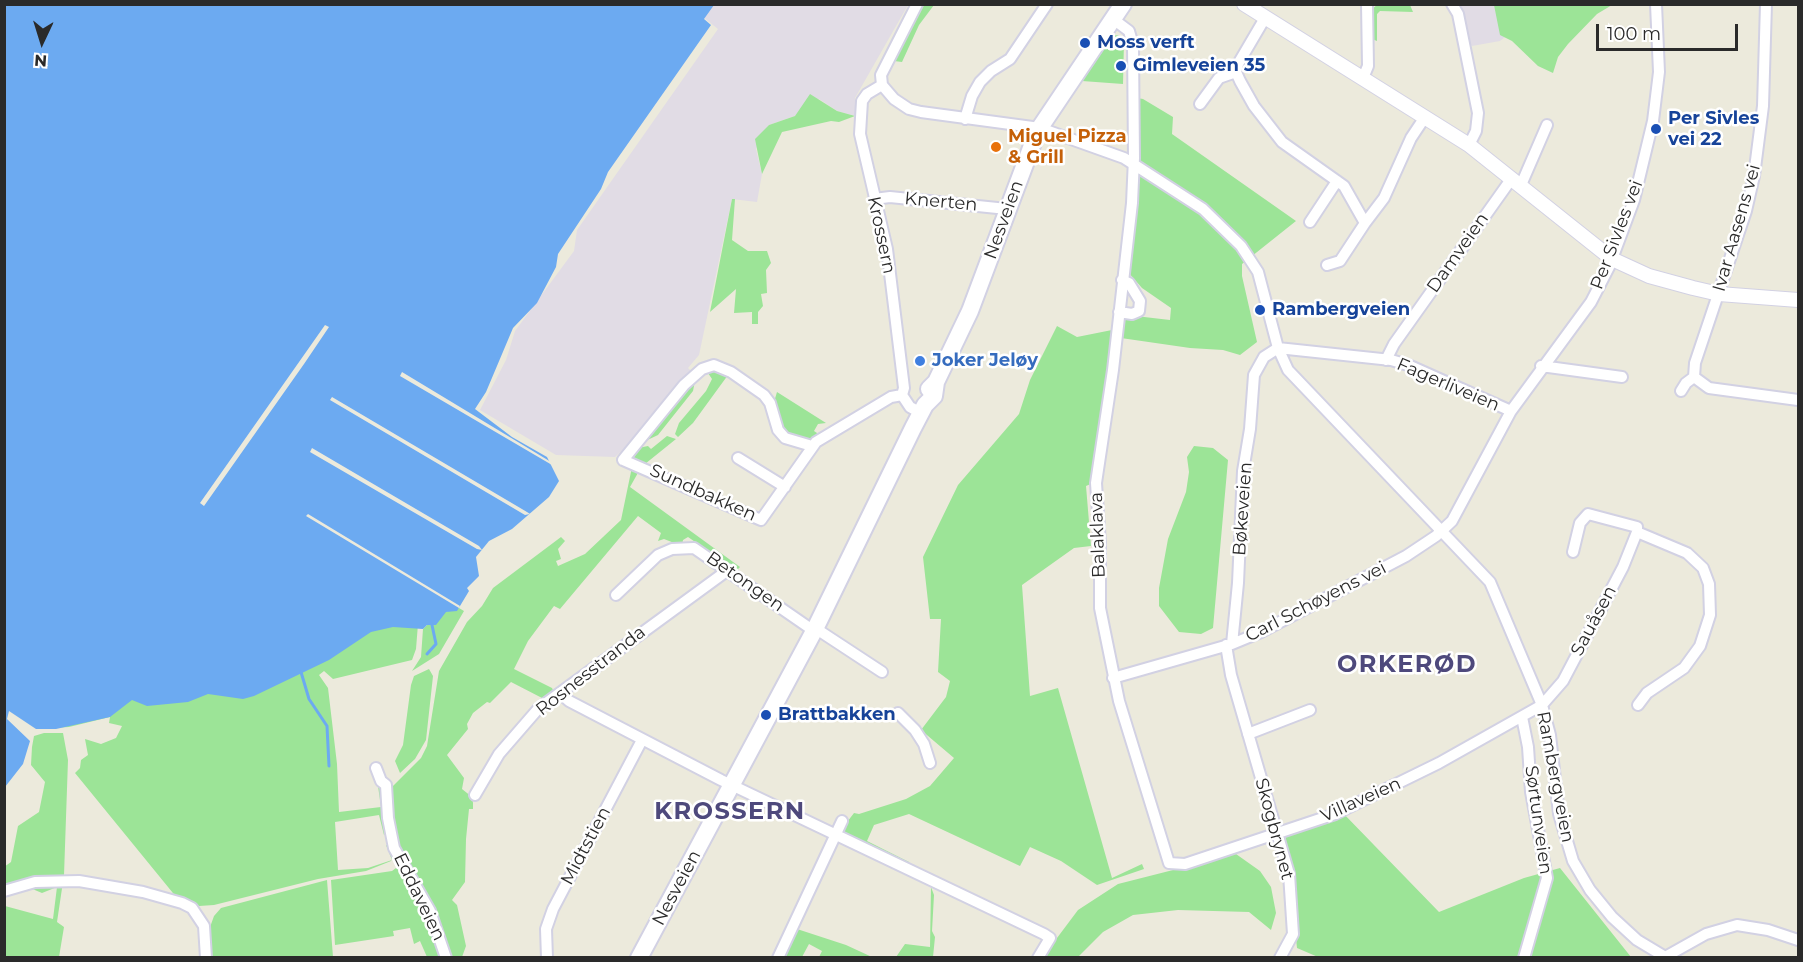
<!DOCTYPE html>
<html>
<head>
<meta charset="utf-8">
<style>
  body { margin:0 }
  #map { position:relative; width:1803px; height:962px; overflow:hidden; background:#eceadc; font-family:Montserrat,sans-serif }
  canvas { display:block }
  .frame { position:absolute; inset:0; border:6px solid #2a2a2a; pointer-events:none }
  .north { position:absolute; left:12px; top:12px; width:60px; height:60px; -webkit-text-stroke:4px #fff; paint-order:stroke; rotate:184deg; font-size:16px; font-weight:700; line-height:24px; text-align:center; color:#2a2a2a }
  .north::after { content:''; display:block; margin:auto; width:21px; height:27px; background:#2a2a2a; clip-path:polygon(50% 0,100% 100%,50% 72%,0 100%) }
  .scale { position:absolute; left:1596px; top:24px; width:142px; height:27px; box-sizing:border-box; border:3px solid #2a2a2a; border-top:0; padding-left:8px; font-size:18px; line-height:21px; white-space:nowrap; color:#2a2a2a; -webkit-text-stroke:4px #fff; paint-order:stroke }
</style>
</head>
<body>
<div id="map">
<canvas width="1803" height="962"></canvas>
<div class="frame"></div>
<div class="north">N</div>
<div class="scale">100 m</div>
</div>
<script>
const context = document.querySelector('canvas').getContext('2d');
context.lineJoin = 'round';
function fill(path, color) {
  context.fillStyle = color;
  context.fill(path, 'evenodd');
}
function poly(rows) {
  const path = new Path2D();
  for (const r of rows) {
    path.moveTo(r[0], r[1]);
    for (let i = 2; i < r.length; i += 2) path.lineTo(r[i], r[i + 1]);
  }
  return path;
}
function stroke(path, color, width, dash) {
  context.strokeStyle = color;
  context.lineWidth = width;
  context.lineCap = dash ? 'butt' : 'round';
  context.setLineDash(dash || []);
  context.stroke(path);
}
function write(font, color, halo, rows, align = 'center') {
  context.font = font + ' Montserrat,sans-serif';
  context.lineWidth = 5;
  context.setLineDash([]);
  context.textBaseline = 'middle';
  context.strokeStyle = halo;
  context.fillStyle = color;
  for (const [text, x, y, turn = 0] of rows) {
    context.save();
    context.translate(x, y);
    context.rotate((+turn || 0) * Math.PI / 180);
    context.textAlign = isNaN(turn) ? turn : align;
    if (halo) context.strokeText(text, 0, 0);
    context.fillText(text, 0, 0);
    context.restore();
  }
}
fill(poly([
  [712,5,908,5,855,98,855,116,837,111,819,99,795,116,769,125,756,149,762,174,757,202,732,199,699,355,688,368,691,371,641,433,615,457,556,455,480,410,506,360,515,331,574,251,577,230,718,29,703,17],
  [1459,5,1500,5,1501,34,1505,37,1500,41,1472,46,1467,41]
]), '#e1dce5');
fill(poly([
  [924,5,934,5,919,25,902,62,894,61],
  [1377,5,1410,5,1413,12,1380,11,1377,14,1377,41,1372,39,1372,9],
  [1494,5,1494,4,1612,5,1597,14,1568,44,1558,57,1553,73,1538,66,1512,41,1500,35],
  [1114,35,1121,36,1124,41,1123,84,1082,81],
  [810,94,837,111,855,116,839,122,831,121,782,132,762,174,755,139,769,125,795,116],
  [1132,97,1143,99,1173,117,1172,134,1296,221,1242,264,1242,276,1257,342,1240,355,1223,350,1190,348,1114,337,1093,483,1086,486,1091,546,1074,548,1022,585,1030,696,1058,688,1112,878,1142,864,1144,869,1097,885,1061,861,1030,847,1020,866,909,814,874,825,867,841,909,862,908,865,841,833,841,830,854,813,859,814,906,799,930,786,954,758,921,730,946,697,950,681,938,672,941,619,930,619,923,557,958,485,1019,414,1030,380,1057,326,1077,337,1112,330,1127,315,1170,320,1171,308,1142,288,1128,272,1141,169,1133,163],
  [732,199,735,199,732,240,748,251,767,251,771,263,766,270,767,293,761,294,763,306,758,312,758,324,752,324,752,312,734,313,736,289,710,312],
  [715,370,728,375,693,423,678,437,675,434,679,423,706,391,712,379,708,373],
  [695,381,693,391,658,435,641,443],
  [777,392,826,423,818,424,814,431,817,433,816,437,807,440,788,436,782,429,774,402],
  [667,436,676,439,645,464,632,459,638,448,648,446,651,449],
  [1194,446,1213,448,1228,460,1213,628,1201,634,1179,632,1159,606,1159,588,1168,539,1186,492,1189,472,1187,457],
  [632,467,639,471,630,487,740,567,737,570,733,568,688,537,683,540,682,546,664,539,658,541,661,533,638,516,560,609,554,606,528,641,514,669,552,688,554,692,544,699,511,682,490,703,487,702,473,713,467,724,468,729,447,755,464,778,462,789,472,797,473,803,473,809,469,809,466,839,465,882,452,900,457,905,466,946,462,957,449,957,395,843,390,789,421,758,427,746,439,671,467,622,482,606,493,588,561,537,565,541,558,549,561,559,556,561,558,566,585,554,621,520],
  [459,608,464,611,439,654,412,671,421,657,423,629,438,614],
  [418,624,416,649,412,660,333,679,324,671,319,675,328,688,337,764,339,812,381,807,378,786,382,790,386,833,384,835,379,815,335,822,338,870,368,868,392,860,386,845,391,847,393,857,391,861,366,871,318,879,214,905,199,906,177,898,75,773,80,768,81,760,88,755,85,739,101,744,116,738,122,726,109,723,110,717,69,727,36,729,315,633],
  [429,669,433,676,426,740,415,759,400,773,395,761,403,745,411,685,414,676],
  [44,733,63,733,68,760,64,875,57,922,64,927,59,957,5,957,5,906,53,919,57,887,42,893,30,888,9,895,5,893,4,867,11,862,18,826,39,812,45,782,31,765,32,747,34,736],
  [1341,811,1439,912,1524,878,1560,868,1631,957,1318,957,1297,948,1285,834],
  [1236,854,1260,871,1271,887,1276,913,1271,930,1249,912,1178,910,1133,915,1103,932,1078,957,1042,958,1078,910,1118,884],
  [400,865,421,899,445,957,427,957,420,941,414,944,410,928,393,931,394,936,335,945,331,880,392,871],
  [327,880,333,957,209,958,209,930,214,916,221,908],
  [931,887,934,895,932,931,935,937,933,957,896,957,905,944,930,947],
  [797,929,846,945,872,957,819,957,822,951,809,944,802,957,782,958]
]), '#9ce497');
fill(poly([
  [5,5,714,5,704,19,711,25,608,172,601,189,558,254,556,267,537,303,513,328,486,392,475,409,512,437,547,457,559,481,549,497,512,529,489,541,476,557,479,576,467,588,469,591,457,611,446,612,436,625,427,625,423,629,393,627,371,632,329,660,254,696,243,699,208,694,188,702,147,706,132,700,110,717,56,729,36,729,9,711,7,719,30,741,23,764,5,787]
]), '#6caaf1');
fill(poly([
  [325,325,329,327,304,364,204,506,200,503],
  [402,372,551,462,552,465,400,376],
  [332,397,527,512,530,514,525,515,330,400],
  [312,448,479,546,482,550,477,549,310,452],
  [308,514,460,606,459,608,306,516]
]), '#eceadc');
stroke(poly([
  [427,654,436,644,432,625],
  [301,672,309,699,327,726,329,766]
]), '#6caaf1', 3);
const minor = poly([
  [917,4,881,75,882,85,894,99,909,109,921,112,1040,128,1124,158,1203,209,1241,246,1258,272,1278,348,1288,370,1490,582,1542,705,1550,735,1559,814,1573,861,1590,890,1612,917,1637,940,1667,958],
  [1452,4,1458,14,1478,113,1476,131,1469,145],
  [1766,4,1763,106,1754,176,1746,211,1695,363,1694,377,1709,388,1798,400],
  [1265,18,1238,64,1236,72,1240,81,1254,106,1282,142,1344,186,1365,223,1384,198,1411,138,1425,117],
  [1113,19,1129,31,1133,45,1134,158,1132,203,1113,370,1096,483,1100,543,1100,608,1119,701,1169,863,1185,864,1335,814,1439,763,1542,705,1563,681,1623,567,1637,532],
  [1363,78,1368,66,1367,4],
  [882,85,867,94,862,101,860,134,887,249,904,388,902,395],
  [1200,104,1219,78,1236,72],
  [965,119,972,96,980,82,991,71,1010,59,1047,4],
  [1521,185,1547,125],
  [874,199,890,197,1007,209],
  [1310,222,1337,181],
  [1327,265,1340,261,1365,223],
  [1119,312,1132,314,1139,311,1140,301,1129,283,1122,280],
  [1386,360,1394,344,1512,178],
  [1541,366,1622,377],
  [1681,391,1686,383,1694,377],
  [902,395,910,407,921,413],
  [812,446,785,438,778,430,770,403,764,395,731,372,714,365,702,369,684,385,623,460,761,520,816,442,891,397,902,395],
  [738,458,785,487],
  [1573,552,1580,523,1588,514,1637,527,1637,532,1687,553,1703,568,1709,584,1710,615,1700,646,1684,668,1647,693,1638,705],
  [616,595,658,555,672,549,694,548,814,631],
  [815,628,882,672],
  [1232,644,1238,583,1243,471,1250,429,1254,375,1264,357,1278,348,1391,360,1408,365,1511,411],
  [1226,645,1231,675,1289,874,1293,934,1280,958],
  [1113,678,1232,644,1261,632,1406,556,1436,536,1452,521,1511,411,1591,302,1609,267,1634,200,1653,121,1659,72,1656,4],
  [561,694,569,701,721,780,1044,934,1050,938,1038,958],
  [898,713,915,730,924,744,930,763],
  [1522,717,1528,747,1531,792,1547,878,1524,958],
  [1248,734,1310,710],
  [376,768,381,781,386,785,388,818,394,848,430,911,446,958],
  [475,795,499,754,538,709,728,570],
  [4,891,35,882,79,881,143,892,182,903,192,908,204,926,206,958],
  [1665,957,1706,934,1737,925,1768,930,1798,940],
  [547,958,546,929,553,909,642,740],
  [778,958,842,821]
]);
const tertiary = poly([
  [1244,4,1469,145,1612,259,1649,276,1693,288,1719,294,1798,300]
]);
const secondary = poly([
  [929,389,936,382,970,311,1037,132,1123,4],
  [639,958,814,631,913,428,925,405,934,396,936,382]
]);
stroke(minor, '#d2d1e3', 14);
stroke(tertiary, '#d2d1e3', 16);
stroke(secondary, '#d2d1e3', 20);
stroke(minor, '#fff', 10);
stroke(tertiary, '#fff', 14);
stroke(secondary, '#fff', 16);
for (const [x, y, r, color] of [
  [1085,43,6,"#1a4fb4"],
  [1121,66,6,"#1a4fb4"],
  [1656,129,6,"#1a4fb4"],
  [996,147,6,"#e8710a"],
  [1260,310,6,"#1a4fb4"],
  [920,361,6,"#3f7fe0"],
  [766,715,6,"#1a4fb4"]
]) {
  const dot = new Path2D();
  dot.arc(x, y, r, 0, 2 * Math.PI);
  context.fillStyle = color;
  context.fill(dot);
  stroke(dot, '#fff', 2);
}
write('bold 18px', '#164399', '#fff', [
  ["Moss verft",1097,43],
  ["Gimleveien 35",1133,66],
  ["Per Sivles",1668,119],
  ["vei 22",1668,140],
  ["Rambergveien",1272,310],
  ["Brattbakken",778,715]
], 'left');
write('bold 18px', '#c56008', '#fff', [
  ["Miguel Pizza",1008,137],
  ["& Grill",1008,158]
], 'left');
write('18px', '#2a2a2a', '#fff', [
  ["Knerten",941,202,5],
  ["Nesveien",1004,220,-70],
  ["Ivar Aasens vei",1737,228,-74],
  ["Krossern",881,235,78],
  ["Per Sivles vei",1617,235,-69],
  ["Damveien",1458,253,-55],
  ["Fagerliveien",1448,385,23],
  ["Sundbakken",703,493,24],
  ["Bøkeveien",1243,509,-86],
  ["Balaklava",1098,535,-92],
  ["Betongen",745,582,35],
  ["Carl Schøyens vei",1316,602,-27],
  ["Sauåsen",1594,621,-62],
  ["Rosnesstranda",591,671,-38],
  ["Rambergveien",1555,777,79],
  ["Villaveien",1361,800,-24],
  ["Sørtunveien",1538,820,82],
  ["Skogbrynet",1274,829,75],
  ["Midtstien",586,846,-62],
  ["Nesveien",677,888,-62],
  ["Eddaveien",419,897,64]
]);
write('bold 18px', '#366cbe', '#fff', [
  ["Joker Jeløy",932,361]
], 'left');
context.letterSpacing = '1.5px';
write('bold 24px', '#4e497c', '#fff', [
  ["ORKERØD",1407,665],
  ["KROSSERN",730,812]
]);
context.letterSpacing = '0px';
</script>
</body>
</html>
